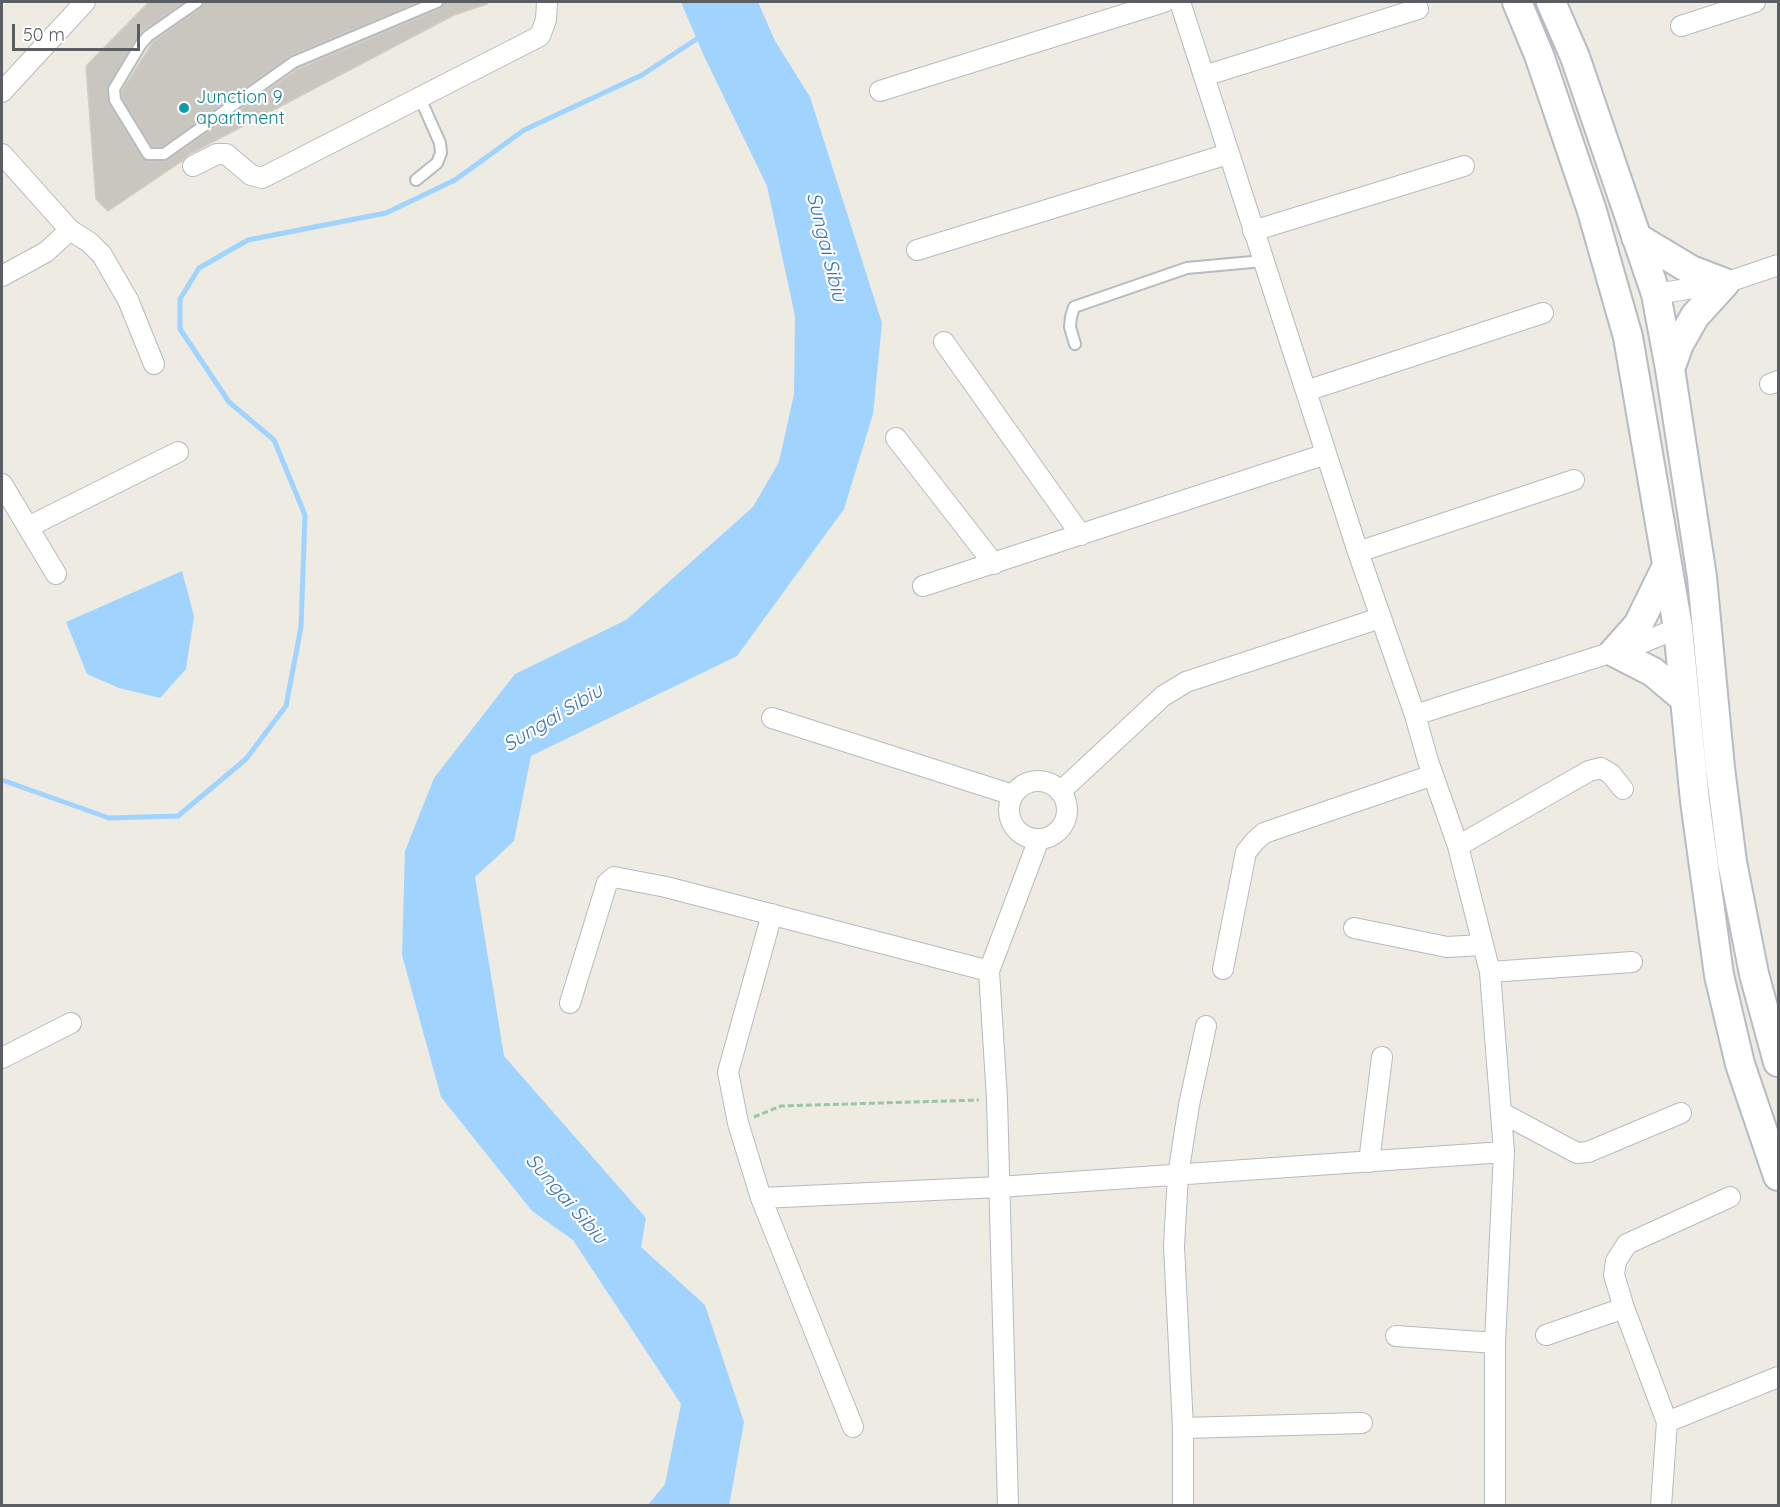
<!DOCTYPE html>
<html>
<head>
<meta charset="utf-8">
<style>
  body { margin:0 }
  #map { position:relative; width:1780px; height:1507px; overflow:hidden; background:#edebe2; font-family:Quicksand,sans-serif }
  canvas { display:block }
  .frame { position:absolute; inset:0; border:3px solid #5a5e63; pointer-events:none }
  .scale { position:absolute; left:12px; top:24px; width:128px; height:27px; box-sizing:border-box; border:3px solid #5a5e63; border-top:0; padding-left:8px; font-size:18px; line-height:21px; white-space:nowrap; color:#5a5e63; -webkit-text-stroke:4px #fff; paint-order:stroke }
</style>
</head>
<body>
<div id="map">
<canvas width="1780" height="1507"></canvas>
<div class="frame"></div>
<div class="scale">50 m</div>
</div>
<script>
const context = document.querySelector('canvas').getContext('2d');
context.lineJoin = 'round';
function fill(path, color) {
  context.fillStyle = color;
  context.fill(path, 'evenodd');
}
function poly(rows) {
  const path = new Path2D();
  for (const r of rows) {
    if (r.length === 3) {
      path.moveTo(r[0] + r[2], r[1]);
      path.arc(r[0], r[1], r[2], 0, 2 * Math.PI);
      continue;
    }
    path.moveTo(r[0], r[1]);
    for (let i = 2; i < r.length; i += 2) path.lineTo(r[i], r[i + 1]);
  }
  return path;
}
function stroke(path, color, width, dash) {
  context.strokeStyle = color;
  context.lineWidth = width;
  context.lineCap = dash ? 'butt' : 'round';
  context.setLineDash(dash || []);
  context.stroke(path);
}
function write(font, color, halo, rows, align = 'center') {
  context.font = font + ' Quicksand,sans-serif';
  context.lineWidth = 4.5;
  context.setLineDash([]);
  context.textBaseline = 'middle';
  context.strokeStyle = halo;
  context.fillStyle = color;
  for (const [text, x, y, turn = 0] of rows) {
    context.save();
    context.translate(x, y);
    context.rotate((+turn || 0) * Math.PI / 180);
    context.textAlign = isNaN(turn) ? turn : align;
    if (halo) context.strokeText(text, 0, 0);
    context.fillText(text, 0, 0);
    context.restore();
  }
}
fill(poly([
  [681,2,758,2,775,41,810,97,882,323,873,414,844,509,737,656,531,756,514,841,475,877,504,1056,646,1218,641,1247,705,1305,744,1422,729,1506,648,1505,665,1484,681,1404,573,1240,532,1211,441,1097,402,955,405,851,434,778,515,674,626,620,753,507,779,462,794,394,795,316,767,186,704,56],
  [182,571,194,616,186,669,160,698,119,688,87,674,66,622]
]), '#a0d4ff');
stroke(poly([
  [2,780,109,818,178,816,246,759,286,706,301,627,305,515,274,440,229,402,180,329,180,299,199,268,248,240,386,213,455,180,524,130,642,75,701,36]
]), '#a0d4ff', 5);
const building = poly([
  [149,2,185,2,142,31,135,40,107,90,109,104,142,158,148,162,168,160,298,69,440,9,444,2,487,2,487,4,454,15,188,155,182,161,108,211,96,199,86,66,149,2],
  [204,2,419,2,291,55,162,147,152,147,122,98,122,91,153,42,201,8,204,2]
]);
fill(building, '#c8c6bf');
stroke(building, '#d2cdc0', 1.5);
const lane = poly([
  [197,2,148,36,141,44,114,89,115,100,148,154,164,154,294,62,437,2],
  [416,180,437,163,441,153,440,143,420,98],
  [1075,344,1070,327,1071,317,1074,307,1187,268,1263,261]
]);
const street = poly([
  [1180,2,1358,552,1415,715],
  [1681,26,1755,2],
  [1204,76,1418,9],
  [880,91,1164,2],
  [2,92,85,2],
  [2,154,70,230,46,252,2,276],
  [193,166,217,154,226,154,251,175,262,178,540,36,546,20,547,2],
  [70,230,89,242,102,255,128,300,154,364],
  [1253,231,1464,166],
  [917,250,1228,154],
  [1656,294,1725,283,1778,265],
  [944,342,1081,535],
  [1770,384,1778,381],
  [1306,391,1543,313],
  [896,438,994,564],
  [2,484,56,574],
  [28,527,178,452],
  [1358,552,1574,480],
  [923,586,1326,454],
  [772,718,1013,795],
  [1038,810,29],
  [1060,792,1163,696,1186,682,1380,618],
  [1458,846,1589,771,1601,768,1611,774,1623,789],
  [772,914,728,1072,738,1123,761,1198,853,1427],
  [1354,928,1447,947,1482,945],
  [1223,969,1246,852,1255,841,1264,833,1433,775],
  [1490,972,1632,962],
  [570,1003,607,883,614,877,666,887,989,971],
  [2,1058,71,1023],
  [1502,1113,1577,1153,1588,1152,1681,1113],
  [1369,1162,1382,1057],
  [761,1198,999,1187,1504,1152],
  [1546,1335,1624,1308],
  [1396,1336,1495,1343],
  [1667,1422,1778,1377],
  [1183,1428,1362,1423],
  [1008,1506,997,1099,989,971,1039,839],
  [1183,1506,1183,1428,1174,1246,1178,1175,1189,1105,1206,1026],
  [1495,1506,1495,1343,1504,1152,1490,972,1458,846,1428,761,1415,715,1644,642,1678,628],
  [1661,1506,1667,1422,1624,1308,1614,1275,1616,1261,1627,1244,1730,1197]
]);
const secondary = poly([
  [1517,2,1539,55,1592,211,1628,337,1678,628,1695,801,1719,975,1740,1064,1778,1176],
  [1551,2,1575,57,1656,294,1670,369,1702,577,1720,768,1732,862,1754,974,1778,1062],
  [1636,237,1691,270,1725,283,1695,316,1679,344,1670,369],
  [1667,566,1638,625,1614,652,1653,672,1685,699]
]);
stroke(lane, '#b7babf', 14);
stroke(street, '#b7babf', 22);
stroke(secondary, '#b8bbc1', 32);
stroke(poly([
  [754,1117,781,1106,979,1100]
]), '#97c7a5', 3, [6, 3]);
stroke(lane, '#fff', 10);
stroke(street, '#fff', 20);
stroke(secondary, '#fff', 28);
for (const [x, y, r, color] of [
  [184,108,6,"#0f9aa8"]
]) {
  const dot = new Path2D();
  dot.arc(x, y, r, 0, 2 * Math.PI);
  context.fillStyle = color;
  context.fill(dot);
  stroke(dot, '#fff', 2);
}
write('18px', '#0d838f', '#fff', [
  ["Junction 9",196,98],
  ["apartment",196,119]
], 'left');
write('italic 20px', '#3d74b2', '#fff', [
  ["Sungai Sibiu",826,247,76],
  ["Sungai Sibiu",553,718,-31],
  ["Sungai Sibiu",566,1199,49]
]);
</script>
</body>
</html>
